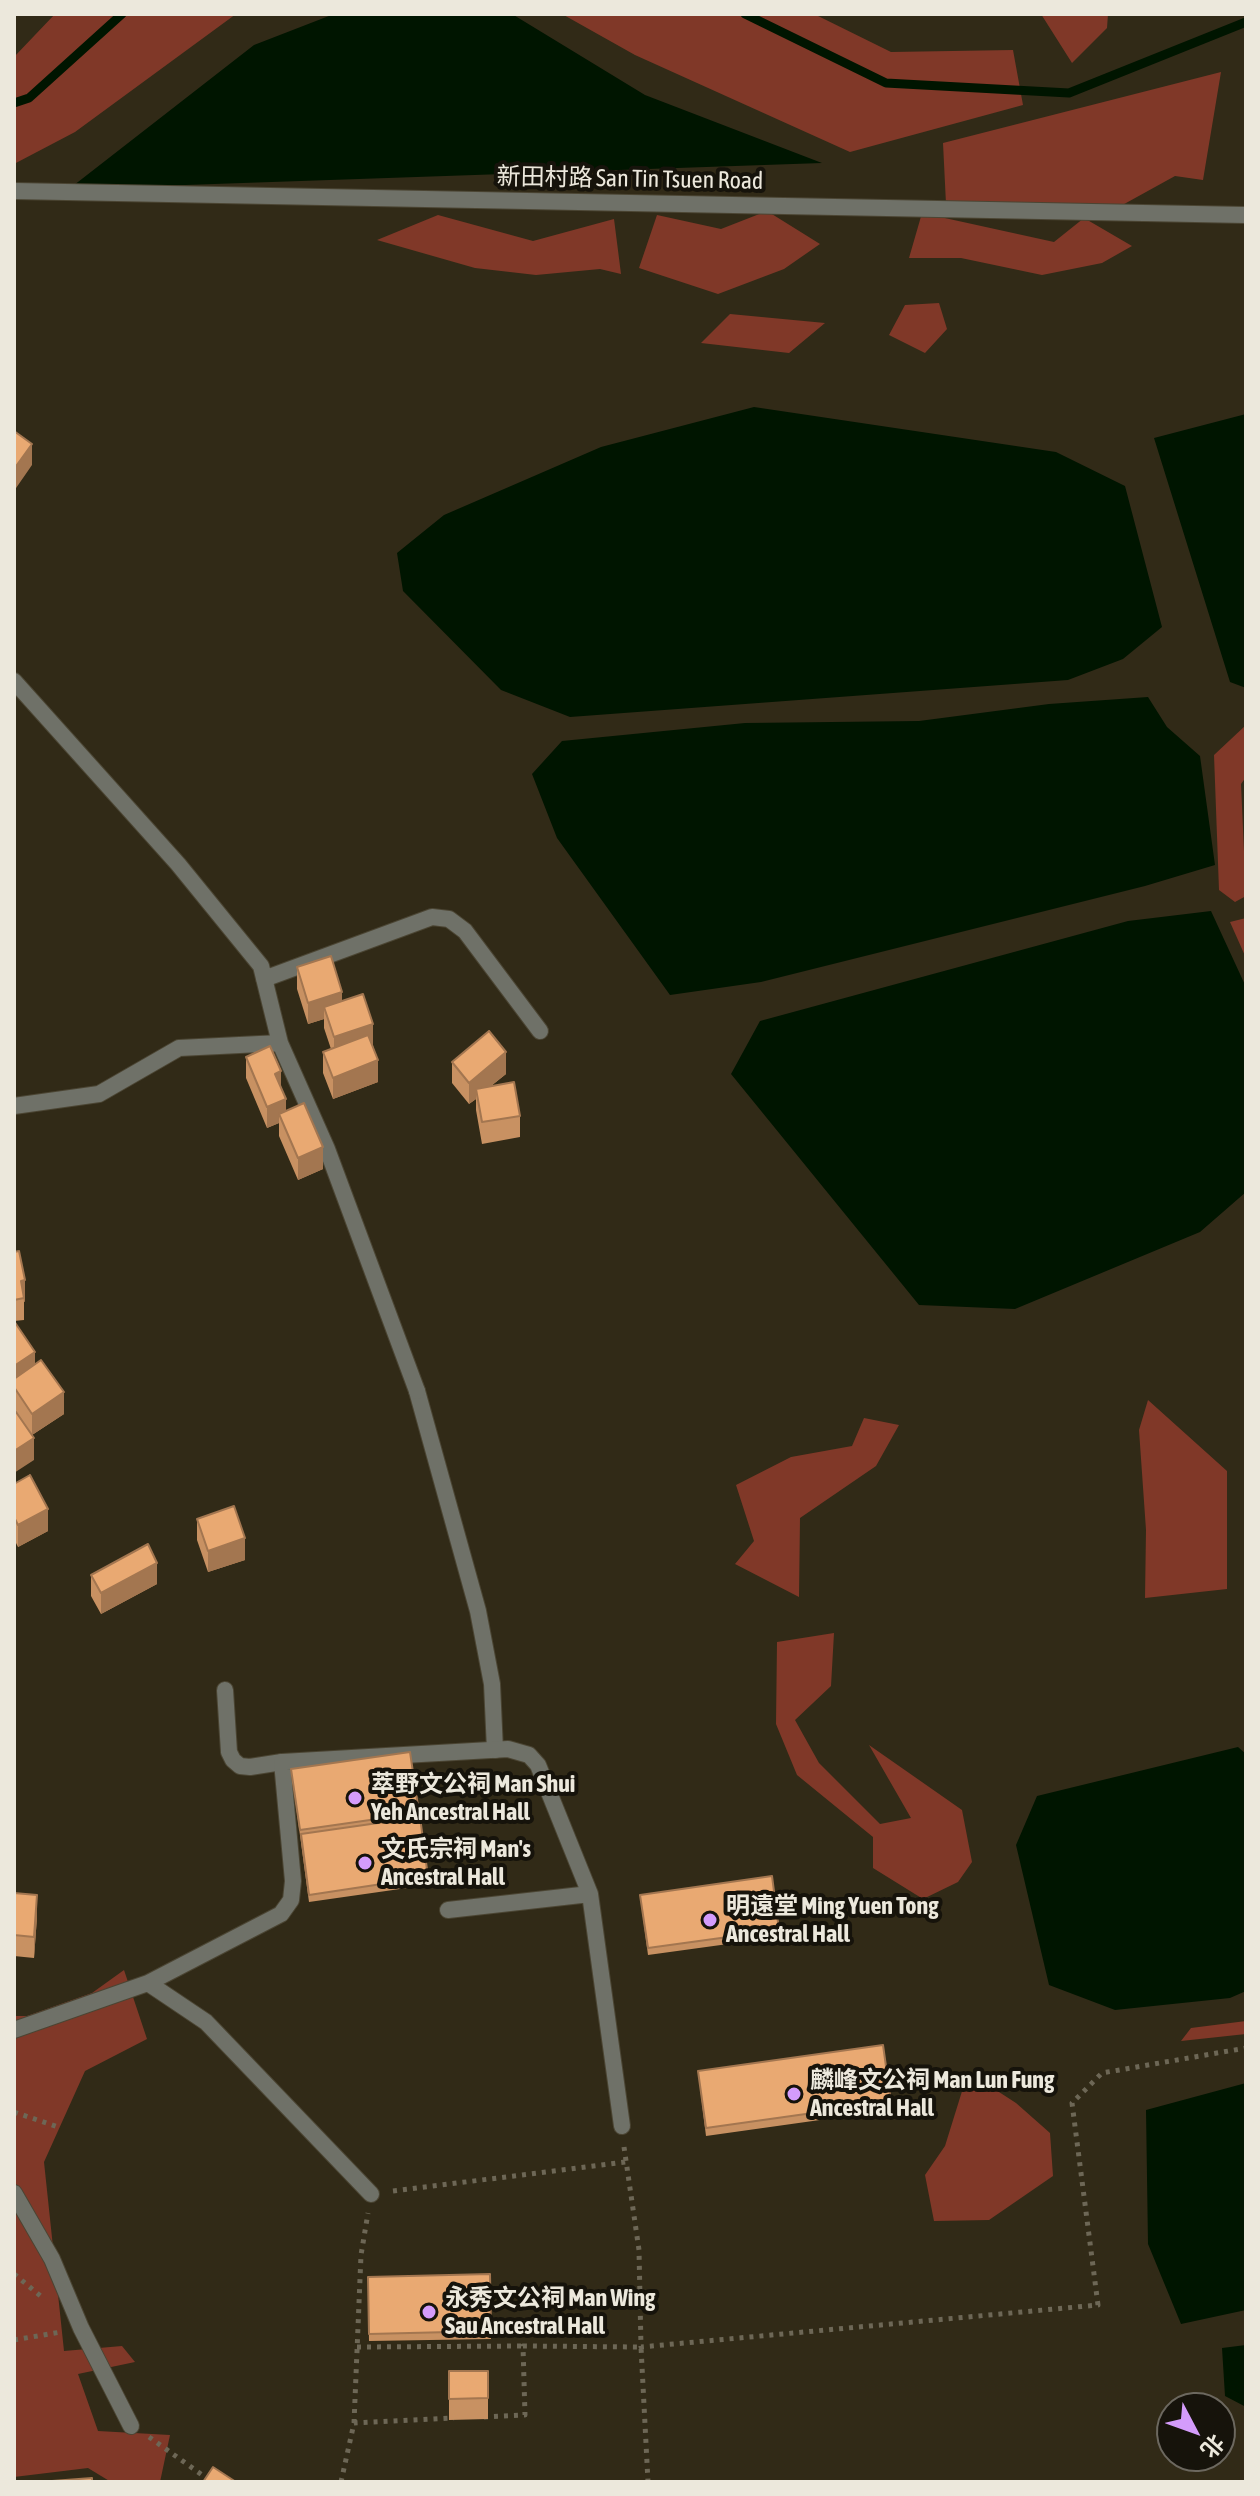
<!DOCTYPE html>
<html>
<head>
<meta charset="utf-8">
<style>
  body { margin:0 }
  #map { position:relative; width:1260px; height:2496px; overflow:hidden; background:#312a17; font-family:"Asap Condensed","Noto Sans SC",sans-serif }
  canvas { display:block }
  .frame { position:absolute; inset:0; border:16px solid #ece8dc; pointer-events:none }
  .north { position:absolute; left:1156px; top:2392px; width:80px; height:80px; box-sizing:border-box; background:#16130b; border:2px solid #6c685f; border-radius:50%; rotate:131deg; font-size:22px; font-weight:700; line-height:32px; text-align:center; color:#ece8dc }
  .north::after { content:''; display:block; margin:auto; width:28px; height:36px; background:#d49cfb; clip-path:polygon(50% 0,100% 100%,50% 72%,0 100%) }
</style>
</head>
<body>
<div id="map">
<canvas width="1260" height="2496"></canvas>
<div class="frame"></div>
<div class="north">北</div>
</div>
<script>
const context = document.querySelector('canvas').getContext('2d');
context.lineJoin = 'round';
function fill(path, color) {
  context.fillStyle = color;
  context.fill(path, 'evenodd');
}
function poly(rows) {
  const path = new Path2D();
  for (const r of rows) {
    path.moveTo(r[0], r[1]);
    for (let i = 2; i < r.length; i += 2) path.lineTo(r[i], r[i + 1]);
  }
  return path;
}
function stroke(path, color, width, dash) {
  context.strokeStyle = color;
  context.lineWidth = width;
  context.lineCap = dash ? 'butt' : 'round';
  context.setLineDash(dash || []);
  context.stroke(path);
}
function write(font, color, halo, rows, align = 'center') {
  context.font = font + ' "Asap Condensed","Noto Sans SC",sans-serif';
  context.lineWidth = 8;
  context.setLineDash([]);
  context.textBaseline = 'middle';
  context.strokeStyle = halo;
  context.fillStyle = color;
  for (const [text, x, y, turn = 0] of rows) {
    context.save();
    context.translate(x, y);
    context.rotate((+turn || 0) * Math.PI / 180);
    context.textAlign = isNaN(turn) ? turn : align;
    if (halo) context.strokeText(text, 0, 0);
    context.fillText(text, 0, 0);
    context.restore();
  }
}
fill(poly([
  [55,14,236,14,75,132,14,164,14,57],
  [562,14,814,14,891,52,1013,50,1023,105,850,152,635,55],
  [1041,14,1108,14,1107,28,1072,63],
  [1221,72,1203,180,1175,176,1117,208,946,204,943,143],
  [767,211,820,244,784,269,718,294,639,268,657,215,721,229],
  [922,213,1054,242,1084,218,1132,246,1102,263,1042,275,961,258,909,258],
  [438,215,533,241,614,219,621,274,600,269,536,275,475,268,377,240],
  [939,303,947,329,925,353,889,335,905,305],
  [730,314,825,323,789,353,701,343],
  [1246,725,1246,777,1241,784,1246,896,1235,902,1219,890,1214,755],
  [1246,918,1246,958,1230,922],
  [1148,1400,1227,1471,1227,1589,1145,1598,1146,1530,1139,1430],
  [864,1418,899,1425,876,1466,800,1518,799,1597,735,1564,754,1541,736,1485,791,1457,852,1446],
  [834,1633,831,1686,795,1720,819,1763,880,1824,911,1818,869,1745,962,1810,972,1862,958,1882,923,1899,873,1868,873,1837,797,1775,776,1724,777,1642],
  [124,1970,147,2039,85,2071,44,2162,64,2351,122,2346,135,2362,78,2374,98,2431,170,2435,160,2482,111,2482,88,2468,14,2477,14,2016,27,2016,92,1993],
  [1246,2021,1246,2034,1181,2041,1191,2028],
  [968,2072,1016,2103,1050,2133,1053,2176,989,2220,934,2221,925,2175,945,2146]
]), '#803828');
fill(poly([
  [334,14,512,14,645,95,822,163,69,189,254,45],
  [754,407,1056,452,1125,486,1162,627,1123,659,1068,680,570,717,501,690,403,591,397,553,444,515,601,447],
  [1246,414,1246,688,1230,682,1154,438],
  [1148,697,1167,727,1200,756,1215,865,1145,886,761,982,670,995,557,838,532,774,562,741,745,723,919,721,1049,704],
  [1211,911,1246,987,1246,1192,1200,1232,1015,1309,919,1305,731,1074,760,1021,1128,921],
  [1238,1747,1246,1754,1246,1991,1230,1998,1115,2010,1049,1985,1016,1845,1037,1796],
  [1246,2083,1246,2310,1181,2324,1148,2244,1146,2110],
  [1246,2345,1246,2407,1225,2396,1222,2348]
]), '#001500');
stroke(poly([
  [745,14,886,83,1069,93,1246,22],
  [14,103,29,98,122,14]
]), '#001500', 9);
const lane = poly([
  [417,1391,478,1611,492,1684,495,1750],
  [225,1690,229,1752,233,1760,240,1766,250,1767,282,1762]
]);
const street = poly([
  [14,191,1246,215],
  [14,681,178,864,261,966,280,1043,327,1149,417,1391],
  [264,979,432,917,449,919,465,931,540,1031],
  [14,1106,99,1094,179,1048,280,1043],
  [448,1910,590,1894],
  [148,1983,206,2022,371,2194],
  [14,2030,148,1983,281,1914,291,1900,293,1881,282,1762,508,1749,529,1755,538,1765,590,1894,622,2126],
  [14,2193,52,2259,81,2328,131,2426]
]);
stroke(lane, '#4b4533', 18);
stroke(street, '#4b4533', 18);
stroke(poly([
  [14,2112,58,2127],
  [624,2147,639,2250,641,2347,1098,2305,1072,2103,1102,2073,1246,2048],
  [393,2191,626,2162],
  [14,2274,43,2298],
  [14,2340,61,2332],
  [357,2347,523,2346],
  [484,2417,525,2415,523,2346,641,2347,648,2482],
  [354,2423,361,2255,368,2213],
  [149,2437,212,2482],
  [341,2482,354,2423,454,2418]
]), '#6d6756', 5, [4, 6]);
stroke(lane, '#6f7168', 16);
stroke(street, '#6f7168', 16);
fill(poly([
  [297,967,342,1001,373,1045,378,1082,333,1099,323,1073,323,1052,331,1049,324,1028,324,1019,308,1024,297,989],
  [246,1057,281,1087,286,1111,323,1169,298,1180,279,1136,279,1123,267,1128,246,1078],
  [452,1062,506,1074,491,1086,520,1116,520,1137,482,1144,476,1110,476,1099,469,1104,452,1083],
  [14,1252,25,1301,24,1302,24,1320,14,1321,35,1364,64,1414,32,1435,14,1409],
  [14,1484,48,1531,18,1547,14,1539],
  [197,1519,245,1560,208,1572,197,1540],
  [91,1575,157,1584,101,1614,91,1596],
  [291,1769,419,1813,428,1885,309,1902],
  [14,1893,37,1917,34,1958,14,1956],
  [640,1895,779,1930,779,1937,648,1955],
  [698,2071,891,2102,891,2110,706,2136],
  [490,2274,491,2339,369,2341,368,2277],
  [449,2371,488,2371,488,2419,449,2420]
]), '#c89162');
fill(poly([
  [32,444,32,465,14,491,14,469],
  [342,992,342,1013,324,1007,324,1019,308,1024,308,1003],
  [373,1024,373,1045,334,1058,334,1037],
  [506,1052,506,1074,477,1097,476,1089,476,1099,469,1104,469,1083],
  [378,1060,378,1082,333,1099,333,1078],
  [281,1071,281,1093,275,1074],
  [286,1099,286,1120,279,1114,279,1123,267,1128,267,1107],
  [323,1147,323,1169,298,1180,298,1158],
  [25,1280,25,1301,24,1302,21,1281],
  [35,1352,35,1373,14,1388,14,1366],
  [64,1392,64,1414,32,1435,32,1414],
  [34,1438,34,1460,14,1473,14,1451],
  [48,1509,48,1531,18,1547,18,1525],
  [245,1538,245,1560,208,1572,208,1551],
  [157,1563,157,1584,101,1614,101,1593],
  [37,1895,37,1917,34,1958,34,1937]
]), '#a37650');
const building = poly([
  [14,431,32,444,14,469,14,431],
  [331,956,342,992,308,1003,297,967,331,956],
  [363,994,373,1024,334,1037,324,1007,363,994],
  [489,1031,506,1052,469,1083,452,1062,489,1031],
  [368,1035,378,1060,333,1078,323,1052,368,1035],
  [270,1046,281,1071,275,1074,286,1099,267,1107,246,1057,270,1046],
  [514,1082,520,1116,482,1122,476,1089,514,1082],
  [304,1103,323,1147,298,1158,279,1114,304,1103],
  [19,1251,25,1280,21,1281,24,1298,14,1300,14,1252,19,1251],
  [14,1321,35,1352,14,1366,14,1321],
  [41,1360,64,1392,32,1414,14,1387,14,1379,41,1360],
  [16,1412,34,1438,14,1451,14,1413,16,1412],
  [30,1475,48,1509,18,1525,14,1517,14,1484,30,1475],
  [234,1506,245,1538,208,1551,197,1519,234,1506],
  [148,1544,157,1563,101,1593,91,1575,148,1544],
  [410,1752,419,1813,300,1830,291,1769,410,1752],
  [420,1817,428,1877,309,1895,301,1834,420,1817],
  [772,1876,779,1930,648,1948,640,1895,772,1876],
  [14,1893,37,1895,34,1937,14,1935,14,1893],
  [883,2045,891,2102,706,2128,698,2071,883,2045],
  [490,2274,491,2331,369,2334,368,2277,490,2274],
  [449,2371,488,2371,488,2398,449,2399,449,2371],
  [213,2467,236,2482,203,2482,213,2467],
  [92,2478,92,2482,52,2482,52,2481,92,2478]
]);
fill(building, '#e9a972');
stroke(building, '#a37650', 2);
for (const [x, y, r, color] of [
  [355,1798,8,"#d49cfb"],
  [365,1863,8,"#d49cfb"],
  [710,1920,8,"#d49cfb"],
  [794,2094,8,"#d49cfb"],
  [429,2312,8,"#d49cfb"]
]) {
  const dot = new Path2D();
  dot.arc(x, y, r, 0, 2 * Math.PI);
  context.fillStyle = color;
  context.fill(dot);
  stroke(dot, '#16130b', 3);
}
write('24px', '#ece8dc', '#16130b', [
  ["新田村路 San Tin Tsuen Road",630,179,1]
]);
write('bold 24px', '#ece8dc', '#16130b', [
  ["萃野文公祠 Man Shui",371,1784],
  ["Yeh Ancestral Hall",371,1812],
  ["文氏宗祠 Man's",381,1849],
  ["Ancestral Hall",381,1877],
  ["明遠堂 Ming Yuen Tong",726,1906],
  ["Ancestral Hall",726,1934],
  ["麟峰文公祠 Man Lun Fung",810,2080],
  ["Ancestral Hall",810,2108],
  ["永秀文公祠 Man Wing",445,2298],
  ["Sau Ancestral Hall",445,2326]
], 'left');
</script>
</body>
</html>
